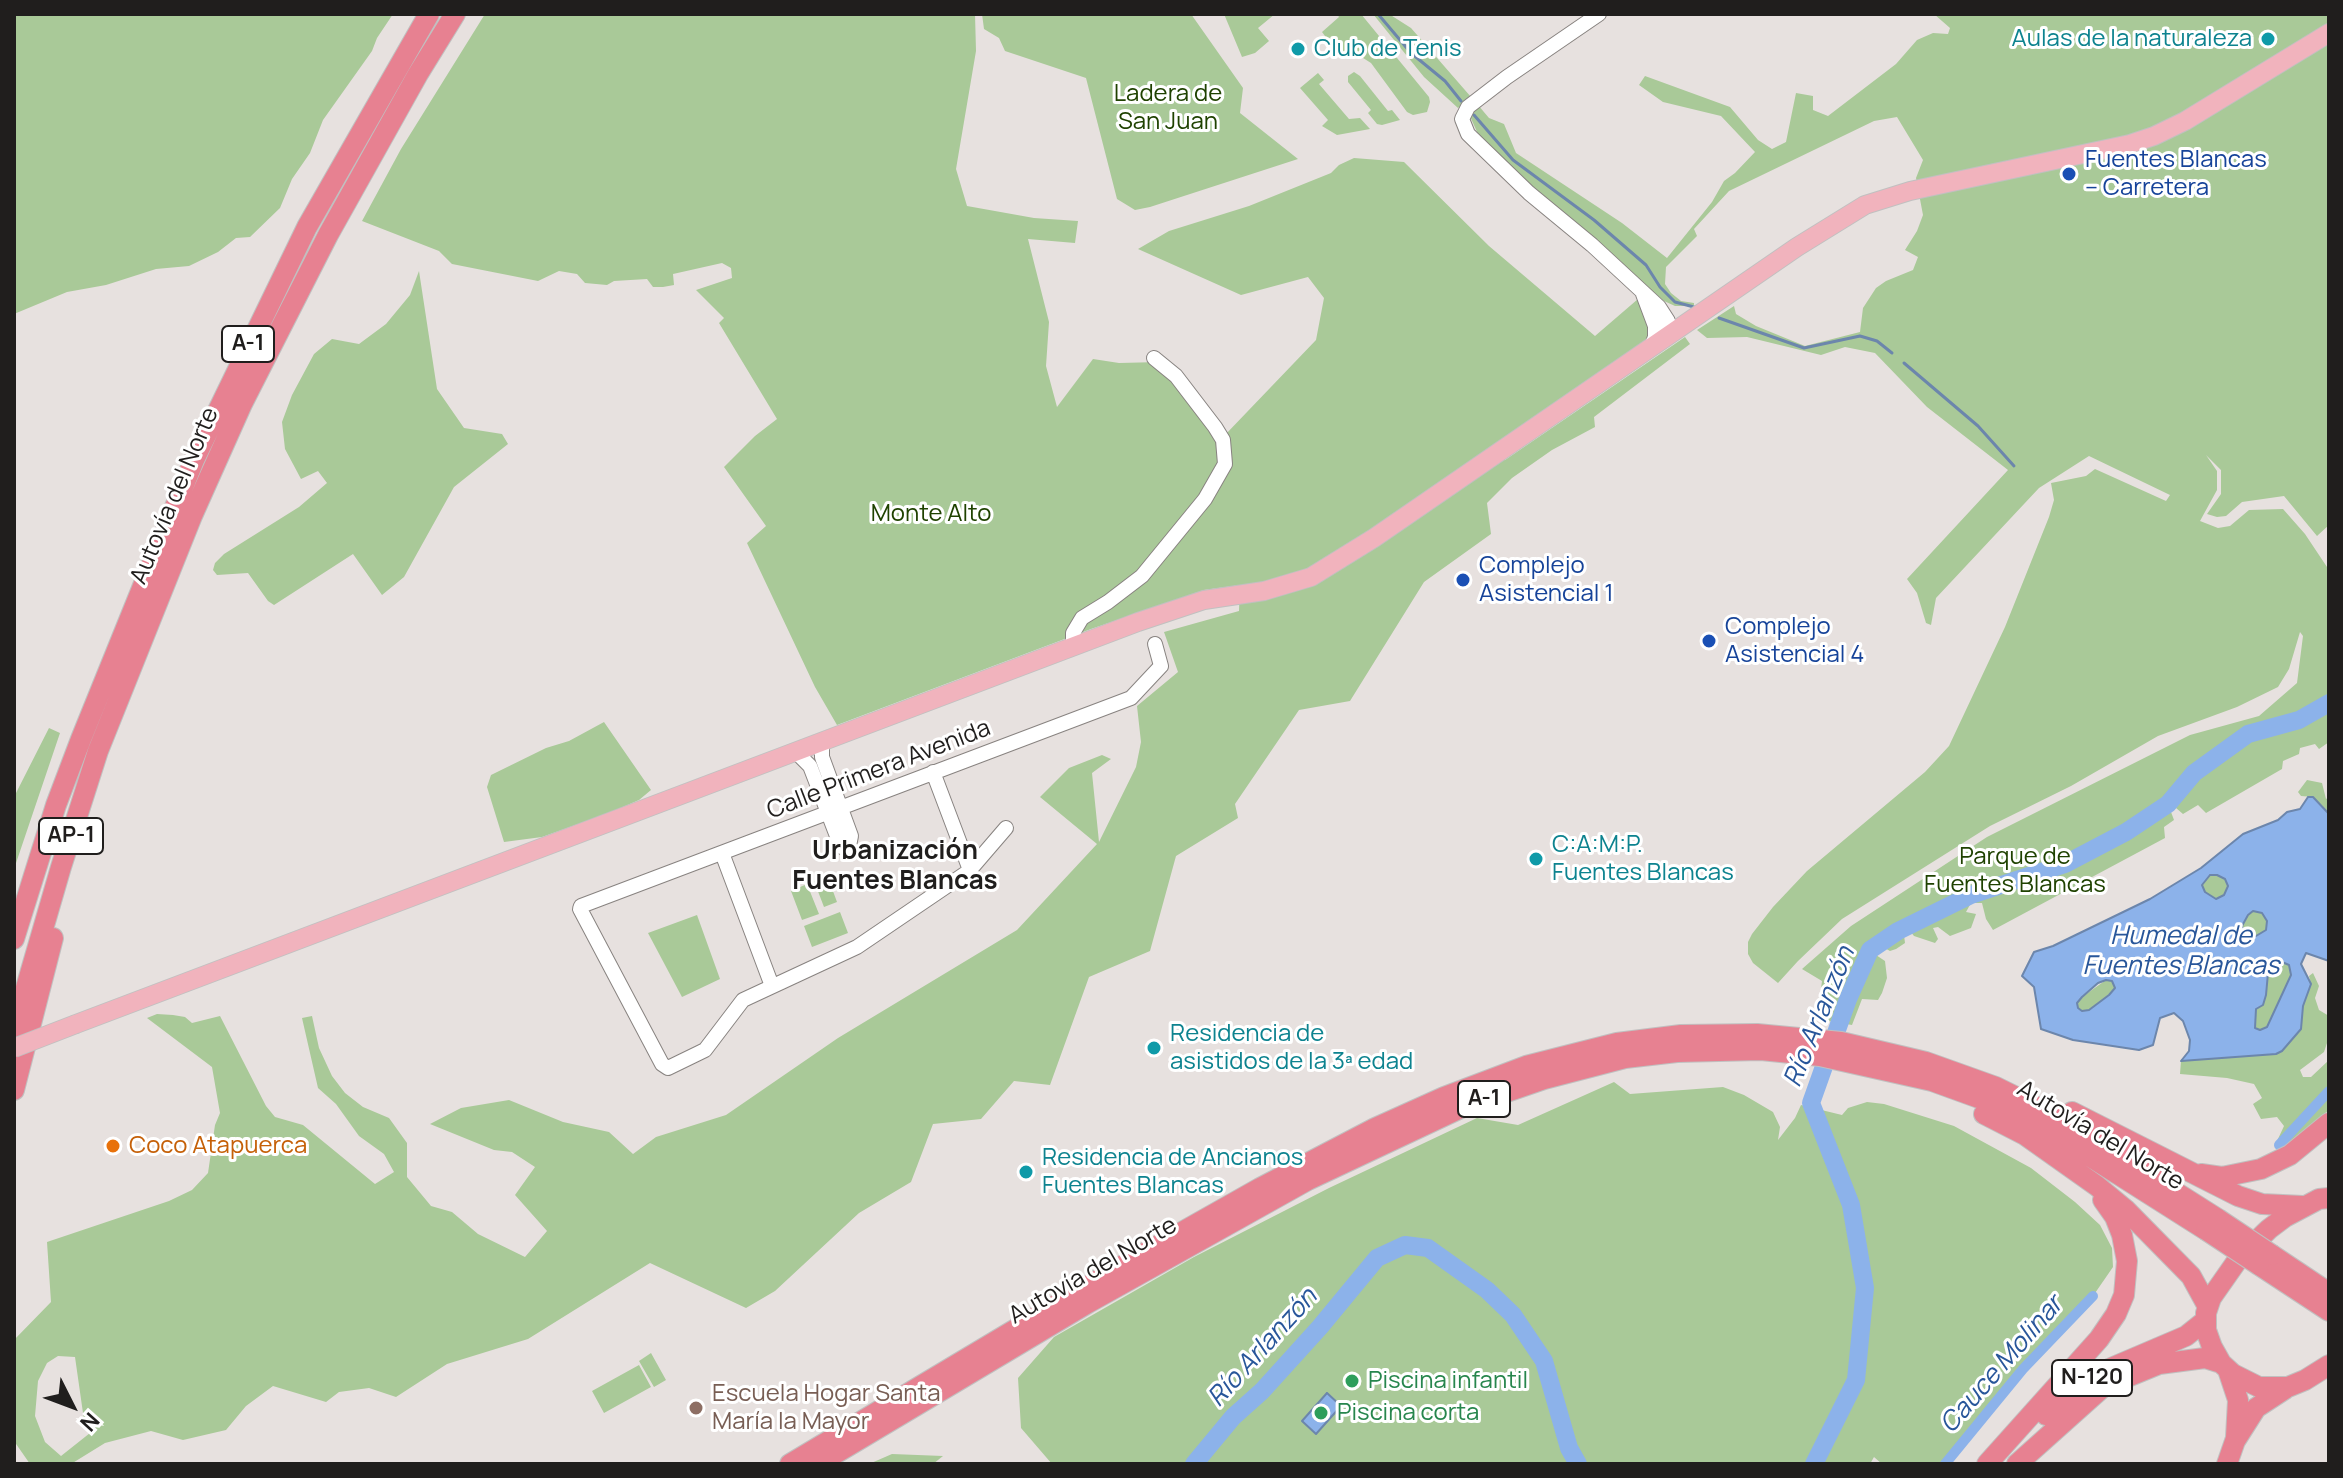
<!DOCTYPE html>
<html>
<head>
<meta charset="utf-8">
<style>
  body { margin:0 }
  #map { position:relative; width:2343px; height:1478px; overflow:hidden; background:#e7e1df; font-family:Manrope,sans-serif }
  canvas { display:block }
  .frame { position:absolute; inset:0; border:16px solid #201e1d; pointer-events:none }
  .north { position:absolute; left:32px; top:1366px; width:80px; height:80px; -webkit-text-stroke:6px #fff; paint-order:stroke; rotate:132deg; font-size:22px; font-weight:700; line-height:32px; text-align:center; color:#201e1d }
  .north::after { content:''; display:block; margin:auto; width:28px; height:36px; background:#201e1d; clip-path:polygon(50% 0,100% 100%,50% 72%,0 100%) }
</style>
</head>
<body>
<div id="map">
<canvas width="2343" height="1478"></canvas>
<div class="frame"></div>
<div class="north">N</div>
</div>
<script>
const context = document.querySelector('canvas').getContext('2d');
context.lineJoin = 'round';
function fill(path, color) {
  context.fillStyle = color;
  context.fill(path, 'evenodd');
}
function poly(rows) {
  const path = new Path2D();
  for (const r of rows) {
    if (r.length === 3) {
      path.moveTo(r[0] + r[2], r[1]);
      path.arc(r[0], r[1], r[2], 0, 2 * Math.PI);
      continue;
    }
    path.moveTo(r[0], r[1]);
    for (let i = 2; i < r.length; i += 2) path.lineTo(r[i], r[i + 1]);
  }
  return path;
}
function stroke(path, color, width, dash) {
  context.strokeStyle = color;
  context.lineWidth = width;
  context.lineCap = dash ? 'butt' : 'round';
  context.setLineDash(dash || []);
  context.stroke(path);
}
function write(font, color, halo, rows, align = 'center') {
  context.font = font + ' Manrope,sans-serif';
  context.lineWidth = 6;
  context.setLineDash([]);
  context.textBaseline = 'middle';
  context.strokeStyle = halo;
  context.fillStyle = color;
  for (const [text, x, y, turn = 0] of rows) {
    context.save();
    context.translate(x, y);
    context.rotate((+turn || 0) * Math.PI / 180);
    context.textAlign = isNaN(turn) ? turn : align;
    if (halo) context.strokeText(text, 0, 0);
    context.fillText(text, 0, 0);
    context.restore();
  }
}
fill(poly([
  [14,14,393,14,377,38,372,51,323,120,310,153,292,179,280,208,250,237,236,238,218,252,189,266,156,269,106,285,67,292,14,314],
  [485,14,975,14,976,51,956,169,967,206,1034,218,1078,221,1075,243,1028,239,1049,322,1046,366,1057,407,1093,359,1119,363,1160,362,1224,436,1316,340,1324,298,1308,277,1241,295,1138,249,1169,231,1249,206,1331,173,1339,165,1354,158,1404,162,1489,246,1595,336,1638,299,1650,330,1646,341,1496,448,1505,460,1685,337,1690,344,1594,417,1595,427,1552,450,1512,478,1487,503,1491,534,1424,582,1350,701,1299,710,1235,804,1238,818,1176,856,1150,951,1089,977,1050,1085,1014,1081,981,1119,933,1124,911,1182,859,1213,775,1291,746,1308,650,1263,528,1339,447,1364,396,1397,369,1388,339,1392,326,1402,273,1386,246,1406,226,1430,183,1440,151,1431,105,1443,71,1464,30,1464,14,1441,14,1340,51,1302,47,1242,169,1201,192,1190,208,1173,215,1125,220,1113,212,1067,147,1018,157,1014,173,1015,185,1017,192,1023,220,1016,266,1106,275,1117,303,1125,375,1184,394,1172,384,1154,359,1136,336,1104,318,1088,302,1018,312,1016,319,1048,332,1076,345,1093,363,1107,389,1118,407,1143,407,1177,431,1206,452,1212,478,1234,525,1257,547,1231,515,1195,535,1167,512,1152,494,1150,430,1124,461,1108,509,1100,563,1122,609,1132,633,1154,656,1137,726,1115,838,1038,1017,930,1097,844,1040,797,1069,768,1102,755,1111,759,1092,773,1099,842,1136,767,1141,742,1137,706,1178,672,1164,632,1239,611,1240,585,1204,590,1091,629,837,725,815,687,747,543,766,526,724,467,755,436,777,419,719,323,724,318,696,290,732,278,731,268,722,263,673,274,674,285,663,287,653,287,647,279,614,281,607,285,585,283,577,274,559,271,538,281,452,264,439,251,362,221,401,149],
  [58,1356,75,1357,84,1420,90,1433,61,1456,45,1442,35,1416,38,1381,47,1363],
  [982,14,1191,14,1243,88,1240,113,1298,159,1150,207,1135,210,1117,199,1086,78,1005,51,999,38,984,29],
  [1224,14,1275,14,1258,28,1269,41,1255,53,1242,57],
  [1337,14,1361,14,1429,97,1430,102,1427,112,1413,115,1407,112,1371,63,1352,51,1340,56,1327,42,1328,40,1322,32,1339,17],
  [1373,14,1389,14,1411,28,1471,97,1458,108,1424,77],
  [1934,14,2329,14,2329,525,2317,536,2284,496,2242,502,2226,516,2217,517,2207,514,2221,494,2221,470,2206,455,2217,471,2217,490,2200,521,2218,528,2230,526,2249,510,2283,509,2305,534,2329,570,2329,742,2319,749,2315,744,2300,748,2299,754,2283,761,2282,769,2206,813,2198,805,2183,814,2176,808,2171,812,2174,820,2164,827,2165,838,1993,930,1986,919,1982,903,1971,903,1966,912,1976,914,1971,928,1950,936,1938,927,1933,928,1938,939,1935,943,1914,936,1910,931,1904,935,1905,943,1896,949,1890,951,1881,946,1876,955,1885,961,1887,978,1882,993,1878,1000,1862,999,1852,1025,1817,1019,1822,981,1802,969,1851,926,1987,837,2190,735,2259,716,2297,683,2303,636,2300,632,2289,669,2278,687,2237,707,2158,736,2071,786,1990,826,1842,919,1798,961,1778,983,1753,963,1748,954,1748,942,1752,934,1773,907,1807,871,1925,772,1949,746,2005,627,2049,517,2054,500,2051,483,2086,476,2095,469,2166,501,2170,495,2089,456,2039,488,1936,598,1931,625,1926,623,1917,593,1907,579,2008,470,1927,407,1875,353,1845,347,1821,355,1747,337,1707,338,1697,330,1734,306,1736,314,1756,326,1805,346,1860,332,1863,308,1876,288,1886,281,1913,270,1918,257,1905,250,1917,231,1923,215,1916,178,1923,160,1897,117,1874,121,1729,191,1694,229,1697,236,1666,267,1665,284,1671,293,1681,301,1694,303,1694,305,1685,306,1675,306,1664,301,1539,194,1478,134,1469,114,1478,105,1489,118,1504,124,1516,153,1622,223,1667,258,1712,202,1724,181,1735,173,1755,152,1721,116,1663,102,1639,85,1645,76,1730,107,1758,140,1772,149,1786,142,1796,93,1813,96,1813,110,1828,116,1896,64,1917,40,1933,33,1948,34,1950,28],
  [1354,72,1360,76,1388,111,1392,110,1400,120,1382,125,1377,124,1368,113,1371,110,1348,82,1348,76],
  [1318,73,1324,80,1319,84,1349,119,1360,118,1370,129,1337,135,1322,126,1328,120,1300,88],
  [419,271,437,389,464,428,502,434,508,444,454,487,404,577,382,595,353,554,274,605,268,601,248,573,217,575,213,570,215,563,224,554,299,507,327,483,318,471,301,479,285,449,282,422,292,395,314,354,332,339,359,344,386,324,410,295],
  [604,722,651,790,639,800,609,813,542,837,504,842,487,787,491,775,546,748,569,741],
  [49,728,60,733,14,869,14,797],
  [2307,780,2322,783,2326,799,2329,797,2329,814,2313,797,2301,796,2298,792],
  [2215,886,12],
  [827,875,837,902,824,907,814,881],
  [807,884,819,914,802,920,791,891],
  [2253,911,2262,913,2267,921,2266,930,2256,936,2245,934,2242,926,2248,915],
  [840,912,848,933,812,947,804,926],
  [697,915,720,979,682,997,648,933],
  [2282,962,2289,964,2291,975,2267,1028,2261,1030,2255,1028,2256,1009,2268,973],
  [2313,973,2319,986,2315,998,2319,1010,2329,1016,2329,1037,2324,1052,2300,1070,2303,1077,2311,1077,2329,1060,2329,1110,2287,1145,2278,1139,2284,1126,2277,1117,2261,1119,2253,1104,2262,1098,2254,1084,2227,1078,2180,1074,2181,1061,2275,1054,2282,1051,2301,1029,2303,1006,2311,984,2309,976],
  [2106,980,2112,981,2115,988,2109,995,2089,1010,2082,1011,2078,1008,2077,1003,2082,997],
  [1614,1082,1630,1094,1723,1087,1744,1095,1773,1112,1780,1127,1778,1140,1795,1118,1801,1105,1842,1115,1848,1108,1867,1102,1884,1104,1954,1126,2031,1168,2075,1202,2100,1225,2112,1248,2113,1267,2093,1296,2023,1369,1945,1464,1882,1464,1874,1457,1870,1464,1052,1464,1021,1428,1018,1378,1054,1337,1194,1257,1329,1188,1477,1118,1518,1125],
  [651,1353,666,1380,654,1387,639,1361],
  [639,1365,651,1387,604,1413,592,1391],
  [892,1454,943,1456,933,1464,869,1464]
]), '#a9c998');
const water = poly([
  [2308,797,2313,797,2329,814,2329,961,2306,953,2301,964,2311,984,2303,1006,2301,1029,2282,1051,2276,1054,2181,1061,2189,1051,2190,1040,2183,1021,2174,1013,2160,1018,2153,1045,2139,1050,2073,1040,2041,1029,2034,987,2022,976,2034,952,2053,946,2150,899,2201,868,2243,834,2278,820,2287,812,2300,809,2308,797],
  [2210,875,2217,875,2225,879,2228,886,2224,895,2216,899,2205,892,2202,885,2210,875],
  [2253,911,2262,913,2267,921,2266,930,2256,936,2245,934,2242,926,2248,915,2253,911],
  [2282,962,2289,965,2291,975,2267,1027,2260,1030,2255,1028,2256,1009,2263,1005,2266,995,2268,973,2282,962],
  [2106,980,2112,981,2115,988,2109,995,2089,1010,2082,1011,2078,1008,2077,1003,2082,997,2098,983,2106,980],
  [1327,1393,1341,1406,1316,1434,1302,1421,1327,1393]
]);
fill(water, '#8cb2ea');
stroke(water, '#6c86ac', 2);
stroke(poly([
  [1378,14,1411,53,1445,81,1461,101],
  [1474,115,1513,160,1594,220,1646,265,1660,287,1675,302,1694,307],
  [1719,318,1804,348,1860,336,1877,341,1892,353],
  [1904,363,1978,426,2014,466]
]), '#6c86ac', 3);
stroke(poly([
  [2279,1145,2329,1091],
  [1945,1464,2023,1369,2093,1296]
]), '#8cb2ea', 10);
stroke(poly([
  [1194,1464,1233,1417,1262,1391,1320,1327,1377,1258,1405,1245,1428,1248,1487,1290,1513,1315,1544,1361,1569,1448,1578,1464],
  [1814,1464,1856,1380,1865,1288,1851,1205,1811,1103,1848,999,1870,950,1898,931,1971,895,2065,864,2126,832,2168,804,2194,773,2248,734,2299,720,2329,703]
]), '#8cb2ea', 18);
const minor = poly([
  [1599,14,1507,77,1468,107,1462,119,1468,134,1529,193,1592,245,1659,307,1668,321,1664,339],
  [1643,294,1655,326,1655,337,1651,348],
  [1073,646,1073,633,1082,618,1108,602,1142,576,1205,499,1225,464,1223,440,1215,427,1176,376,1154,358],
  [796,752,810,766,840,844,842,847,849,846,851,836,822,757,822,742],
  [933,772,970,870],
  [1006,828,969,871,857,947,743,1000,705,1050,668,1068,662,1064,580,909,581,906,1131,698,1161,666,1155,644],
  [722,853,772,986]
]);
const major = poly([
  [76,1024,1138,622,1204,600,1264,591,1311,577,1374,538,1797,247,1865,205,1910,191,2130,144,2154,136,2185,121,2329,33]
]);
const highway = poly([
  [14,939,56,805,81,739,194,460,307,227,429,14],
  [14,1029,61,867,98,751,192,516,242,404,328,235,418,74,455,14],
  [14,1090,53,938],
  [2072,1112,2238,1196,2262,1204,2303,1206],
  [1984,1114,2025,1135,2097,1186,2126,1210,2191,1276,2208,1307],
  [2201,1174,2222,1177,2261,1169,2290,1155,2329,1123],
  [2329,1198,2319,1199,2285,1217,2269,1229,2239,1258,2211,1298,2206,1313,2206,1330,2212,1347,2221,1363,2233,1374,2259,1387,2288,1387,2305,1380,2329,1365],
  [2272,1255,2329,1293],
  [2259,1265,2329,1311],
  [2228,1370,2238,1400,2236,1437],
  [2046,1415,2097,1374,2186,1336,2206,1320],
  [790,1464,1113,1271,1260,1188,1375,1128,1444,1097,1526,1066,1617,1043,1681,1035,1757,1034,1841,1042,1926,1062,1996,1087,2057,1117,2218,1219],
  [818,1464,1088,1303,1308,1180,1463,1107,1544,1079,1625,1058,1677,1052,1761,1050,1820,1056,1932,1081,1990,1102,2064,1140,2206,1230],
  [1987,1464,2099,1339,2116,1314,2124,1295,2127,1261,2122,1235,2115,1217,2103,1200],
  [2017,1464,2103,1387,2159,1364,2205,1358,2221,1363],
  [2227,1464,2235,1441,2256,1408,2285,1389]
]);
stroke(minor, '#888380', 16);
stroke(major, '#c1c0c0', 20);
stroke(highway, '#c1c0c0', 22);
stroke(minor, '#fff', 14);
stroke(major, '#f1b3bd', 18);
stroke(highway, '#e78191', 20);
const majorBridge = poly([
  [14,1048,76,1024]
]);
const highwayBridge = poly([
  [2218,1219,2272,1255],
  [2206,1230,2259,1265]
]);
stroke(majorBridge, '#c1c0c0', 20, []);
stroke(highwayBridge, '#c1c0c0', 22, []);
stroke(majorBridge, '#f1b3bd', 18);
stroke(highwayBridge, '#e78191', 20);
for (const [x, y, r, color] of [
  [2268,39,8,"#0f9aa8"],
  [1298,49,8,"#0f9aa8"],
  [2069,174,8,"#1a4fb4"],
  [1463,580,8,"#1a4fb4"],
  [1709,641,8,"#1a4fb4"],
  [1536,859,8,"#0f9aa8"],
  [1154,1048,8,"#0f9aa8"],
  [113,1146,8,"#e8710a"],
  [1026,1172,8,"#0f9aa8"],
  [1352,1381,8,"#2e9e5b"],
  [696,1408,8,"#8d6e63"],
  [1321,1413,8,"#2e9e5b"]
]) {
  const dot = new Path2D();
  dot.arc(x, y, r, 0, 2 * Math.PI);
  context.fillStyle = color;
  context.fill(dot);
  stroke(dot, '#fff', 3);
}
for (const [x, y, w] of [
  [248,344,52],
  [71,836,64],
  [1484,1099,52],
  [2092,1378,80]
]) {
  const box = new Path2D();
  box.roundRect(x - w / 2, y - 18, w, 36, 6);
  context.fillStyle = '#fff';
  context.fill(box);
  stroke(box, '#201e1d', 2);
}
write('bold 22px', '#201e1d', null, [
  ["A-1",248,344],
  ["AP-1",71,836],
  ["A-1",1484,1099],
  ["N-120",2092,1378]
]);
write('24px', '#0d838f', '#fff', [
  ["Aulas de la naturaleza",2252,39,"right"],
  ["Club de Tenis",1314,49],
  ["C:A:M:P.",1552,845],
  ["Fuentes Blancas",1552,873],
  ["Residencia de",1170,1034],
  ["asistidos de la 3ª edad",1170,1062],
  ["Residencia de Ancianos",1042,1158],
  ["Fuentes Blancas",1042,1186]
], 'left');
write('24px', '#1f4200', '#fff', [
  ["Ladera de",1168,94],
  ["San Juan",1168,122],
  ["Monte Alto",931,514],
  ["Parque de",2015,857],
  ["Fuentes Blancas",2015,885]
]);
write('24px', '#164399', '#fff', [
  ["Fuentes Blancas",2085,160],
  ["– Carretera",2085,188],
  ["Complejo",1479,566],
  ["Asistencial 1",1479,594],
  ["Complejo",1725,627],
  ["Asistencial 4",1725,655]
], 'left');
write('24px', '#201e1d', '#fff', [
  ["Autovía del Norte",175,496,-67],
  ["Calle Primera Avenida",879,770,-21],
  ["Autovía del Norte",2100,1136,31],
  ["Autovía del Norte",1093,1271,-30]
]);
write('24px', '#c56008', '#fff', [
  ["Coco Atapuerca",129,1146]
], 'left');
write('24px', '#27864d', '#fff', [
  ["Piscina infantil",1368,1381],
  ["Piscina corta",1337,1413]
], 'left');
write('24px', '#785e54', '#fff', [
  ["Escuela Hogar Santa",712,1394],
  ["María la Mayor",712,1422]
], 'left');
write('bold 26px', '#201e1d', '#fff', [
  ["Urbanización",895,852],
  ["Fuentes Blancas",895,882]
]);
write('italic 26px', '#28569a', '#fff', [
  ["Humedal de",2181,937],
  ["Fuentes Blancas",2181,967],
  ["Río Arlanzón",1820,1017,-68],
  ["Río Arlanzón",1263,1348,-48],
  ["Cauce Molinar",2002,1365,-49]
]);
</script>
</body>
</html>
